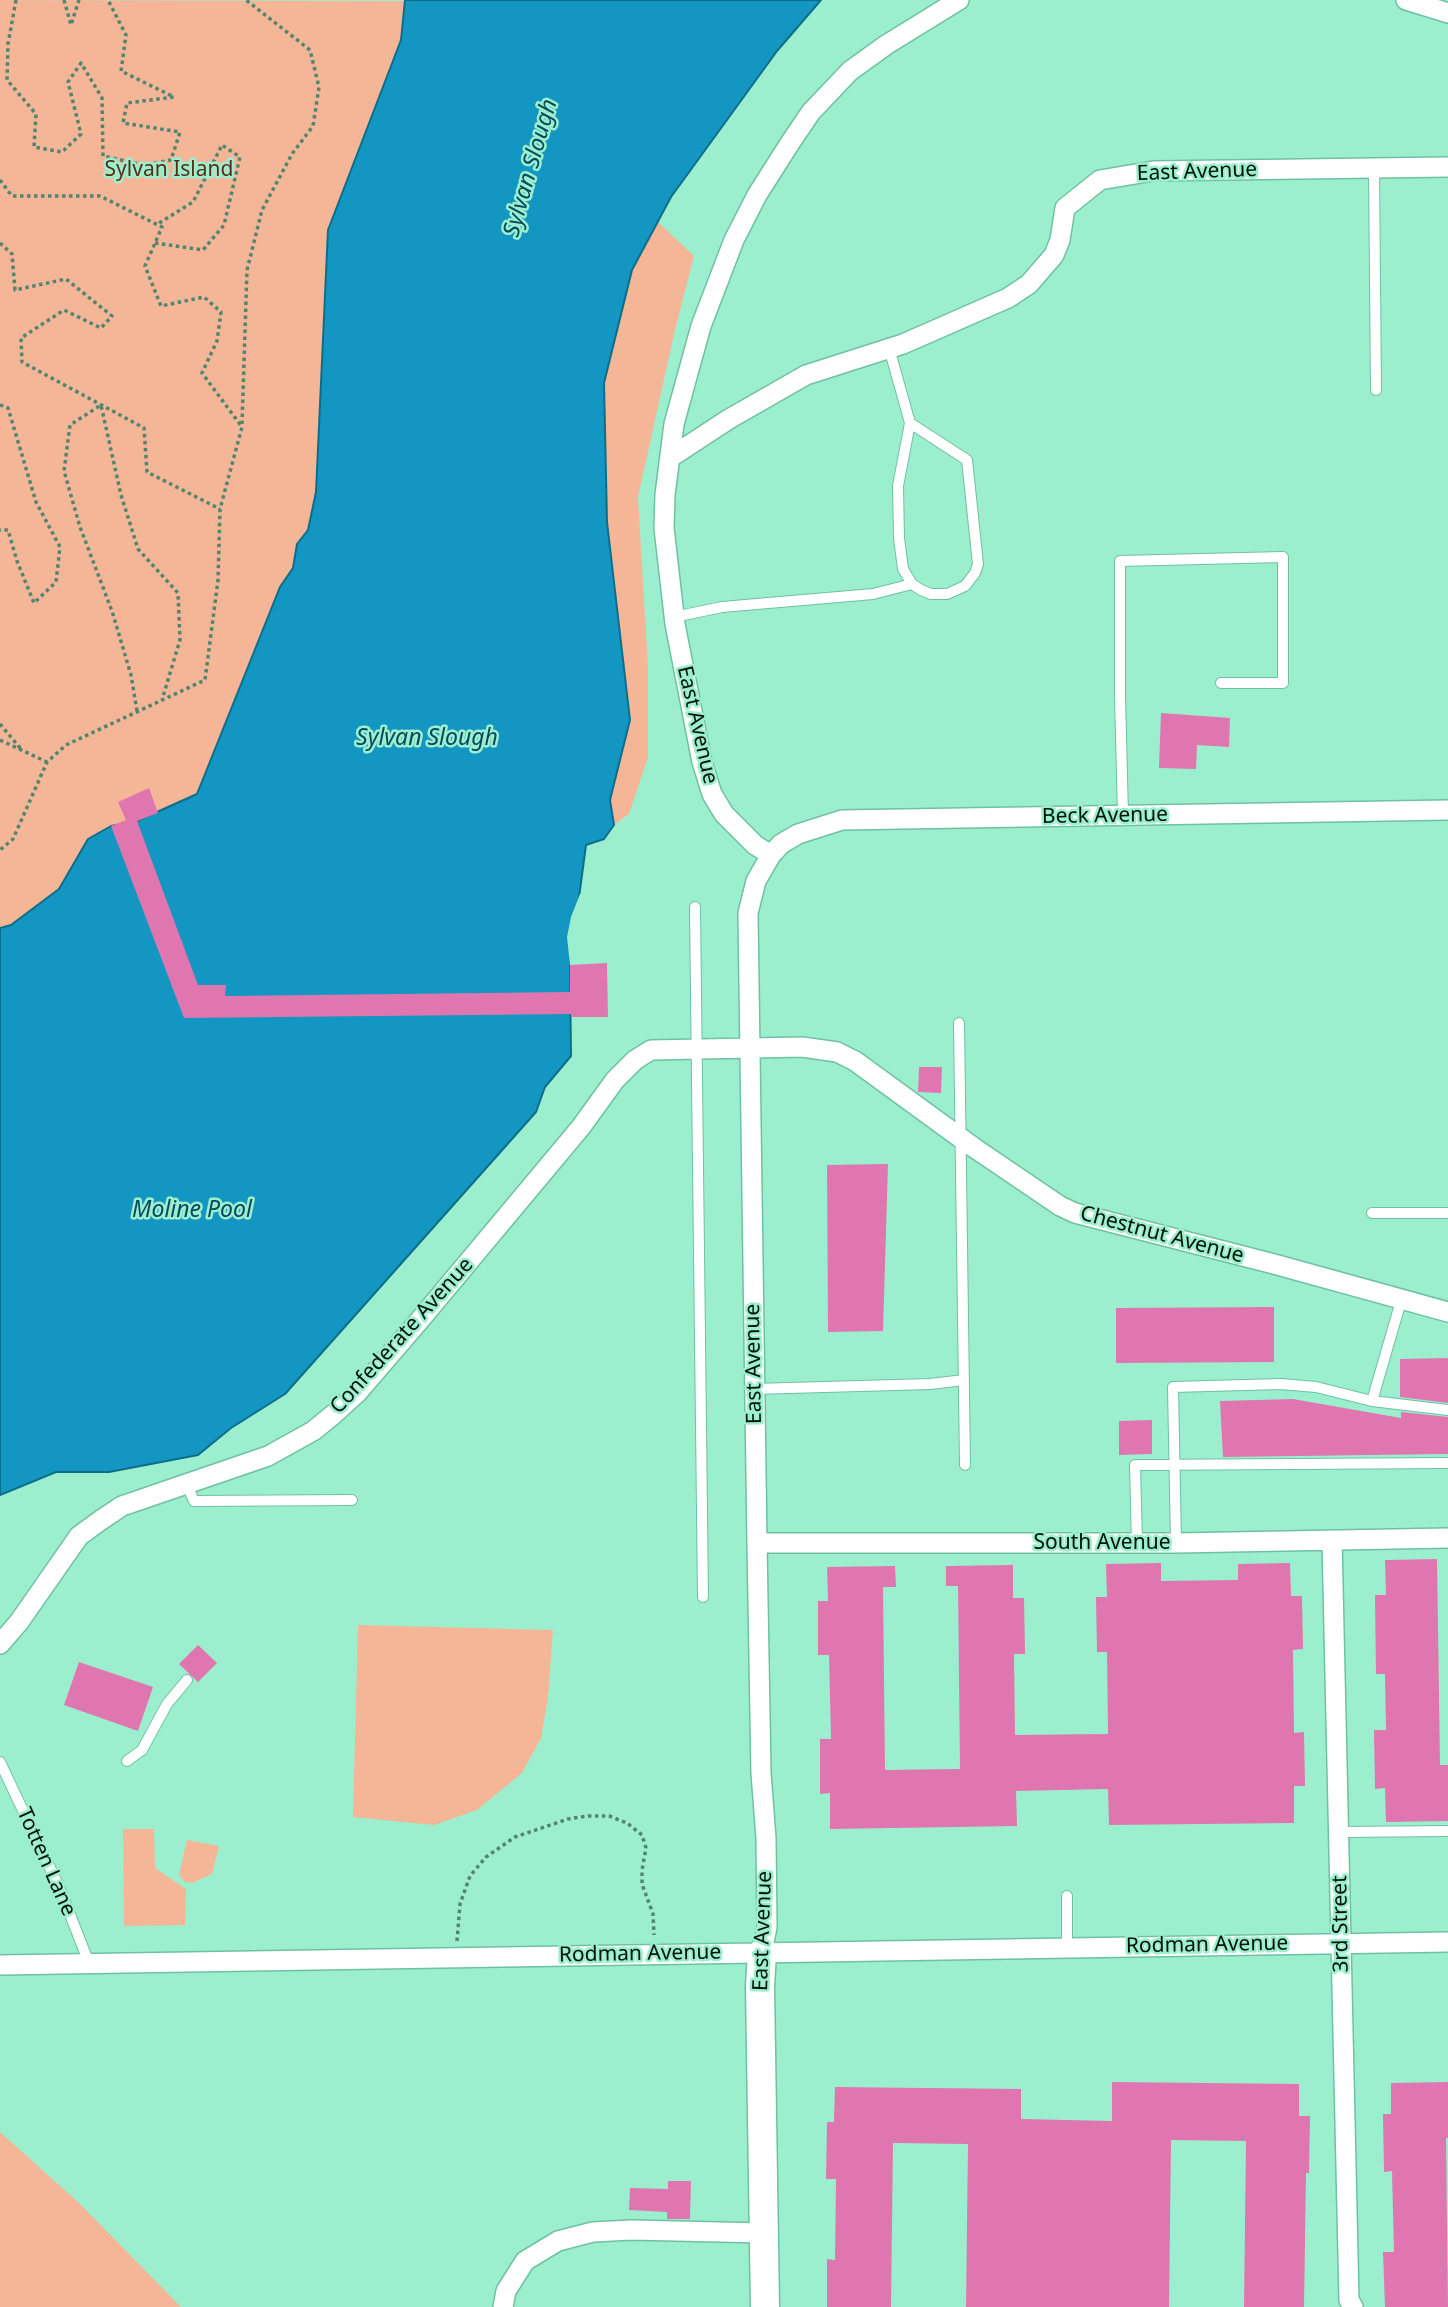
<!DOCTYPE html>
<html>
<head>
<meta charset="utf-8">
<style>
  body { margin:0 }
  canvas { display:block; background:#9cefce }
</style>
</head>
<body>
<canvas width="1448" height="2307"></canvas>
<script>
const context = document.querySelector('canvas').getContext('2d');
context.lineJoin = 'round';
function fill(path, color) {
  context.fillStyle = color;
  context.fill(path, 'evenodd');
}
function poly(rows) {
  const path = new Path2D();
  for (const r of rows) {
    path.moveTo(r[0], r[1]);
    for (let i = 2; i < r.length; i += 2) path.lineTo(r[i], r[i + 1]);
  }
  return path;
}
function stroke(path, color, width, dash) {
  context.strokeStyle = color;
  context.lineWidth = width;
  context.lineCap = dash ? 'butt' : 'round';
  context.setLineDash(dash || []);
  context.stroke(path);
}
function write(font, color, halo, rows, align = 'center') {
  context.font = font + ' "Noto Sans",sans-serif';
  context.lineWidth = 5;
  context.setLineDash([]);
  context.textBaseline = 'middle';
  context.strokeStyle = halo;
  context.fillStyle = color;
  for (const [text, x, y, turn = 0] of rows) {
    context.save();
    context.translate(x, y);
    context.rotate((+turn || 0) * Math.PI / 180);
    context.textAlign = isNaN(turn) ? turn : align;
    if (halo) context.strokeText(text, 0, 0);
    context.fillText(text, 0, 0);
    context.restore();
  }
}
fill(poly([
  [0,0,405,1,401,40,328,230,316,492,308,530,297,544,293,568,280,587,197,794,137,821,88,839,59,889,11,925,0,928],
  [658,222,694,256,675,330,638,497,648,667,648,757,629,814,614,825,610,800,630,720,607,522,604,383,632,270],
  [358,1625,553,1630,548,1697,541,1738,522,1773,477,1810,434,1825,353,1817],
  [123,1829,154,1829,155,1868,186,1889,185,1925,124,1926],
  [187,1840,219,1846,212,1874,192,1883,185,1882,179,1875],
  [0,2132,79,2203,181,2307,0,2307]
]), '#f5b697');
const water = poly([
  [405,0,821,0,777,51,671,197,632,270,604,383,607,522,630,720,610,800,614,825,604,839,586,845,570,965,571,1056,545,1087,536,1112,285,1394,231,1428,198,1455,109,1472,56,1472,0,1495,0,928,11,925,59,889,88,839,111,826,137,821,197,794,280,587,293,568,297,544,308,530,316,492,328,230,401,40,405,0]
]);
fill(water, '#1396c1');
stroke(water, '#0d6e8a', 2);
fill(poly([
  [583,893,574,965,570,965,567,937,571,917,580,894]
]), '#9cefce');
fill(poly([
  [1161,713,1230,718,1229,747,1197,745,1196,769,1159,768],
  [149,788,158,813,137,821,198,985,226,985,225,996,570,992,570,965,607,963,608,1017,571,1017,571,1014,184,1018,111,826,126,820,118,802],
  [919,1067,942,1067,941,1093,918,1092],
  [888,1164,883,1331,828,1332,827,1165],
  [1274,1307,1274,1362,1116,1363,1116,1308],
  [1448,1358,1448,1403,1400,1397,1400,1359],
  [1293,1399,1401,1418,1401,1412,1448,1417,1448,1454,1223,1457,1220,1401],
  [1152,1420,1152,1454,1119,1455,1119,1421],
  [1437,1559,1440,1765,1448,1765,1448,1821,1386,1822,1385,1788,1375,1789,1374,1730,1386,1730,1385,1674,1376,1674,1375,1595,1386,1595,1385,1560],
  [1161,1563,1161,1581,1238,1580,1238,1564,1290,1563,1291,1596,1302,1596,1303,1649,1293,1650,1294,1733,1304,1732,1305,1786,1294,1786,1294,1823,1109,1825,1108,1789,1016,1791,1017,1826,830,1829,830,1793,820,1794,820,1739,831,1739,829,1655,818,1655,818,1601,828,1601,827,1567,895,1566,896,1587,883,1587,885,1770,960,1769,958,1586,946,1586,946,1566,1013,1565,1013,1598,1024,1598,1025,1654,1014,1654,1015,1735,1108,1734,1107,1652,1097,1652,1096,1597,1107,1597,1106,1564],
  [198,1645,217,1663,198,1682,179,1664],
  [79,1662,153,1687,138,1731,64,1705],
  [1112,2082,1299,2084,1299,2116,1310,2116,1309,2173,1306,2173,1304,2307,1244,2307,1246,2141,1171,2140,1169,2307,966,2307,968,2144,893,2143,891,2307,827,2307,827,2259,835,2260,836,2179,826,2179,827,2122,834,2122,835,2087,1021,2089,1021,2119,1112,2121],
  [1448,2082,1448,2138,1446,2138,1448,2307,1385,2307,1383,2252,1394,2252,1392,2171,1384,2172,1383,2114,1391,2114,1391,2083],
  [668,2181,691,2181,690,2219,667,2219,667,2212,629,2210,630,2188,668,2189]
]), '#e076b0');
const lane = poly([
  [1374,168,1376,390],
  [889,348,910,423,898,486,899,538,903,569,912,584,921,590,931,594,947,594,965,586,975,573,978,564,967,460,910,423],
  [674,617,722,607,873,594,912,584],
  [1123,816,1120,696,1120,561,1283,557,1283,683,1221,683],
  [695,907,703,1597],
  [959,1023,965,1465],
  [1372,1213,1448,1213],
  [754,1389,930,1384,964,1380],
  [1372,1401,1401,1301],
  [187,1485,194,1501,352,1500],
  [1137,1543,1135,1465,1448,1463],
  [1176,1543,1173,1387,1281,1384,1316,1387,1372,1401,1448,1410],
  [127,1761,142,1750,167,1704,187,1680],
  [0,1762,60,1889,89,1963],
  [1339,1832,1448,1831],
  [1067,1896,1067,1947]
]);
const street = poly([
  [1406,0,1448,13],
  [671,457,729,419,806,375,903,344,1008,298,1029,284,1054,255,1060,240,1065,208,1100,180,1153,171,1448,167],
  [771,855,755,845,724,814,712,794,702,762,675,624,664,528,665,495,674,424,701,326,734,240,757,195,790,143,811,112,850,71,886,45,959,0],
  [1332,1540,1349,2300,1353,2307],
  [757,1543,1176,1543,1448,1538],
  [0,1644,19,1622,79,1536,101,1520,122,1506,268,1456,313,1431,334,1414,357,1393,419,1321,581,1127,615,1080,635,1060,651,1050,802,1047,837,1052,855,1061,973,1147,1060,1206,1075,1213,1274,1264,1448,1312],
  [762,1953,767,1927,766,1838,761,1773,757,1543,748,913,756,881,771,855,781,844,798,834,842,820,1448,810],
  [0,1965,1448,1942],
  [503,2307,506,2291,525,2261,558,2241,593,2232,631,2230,764,2233]
]);
const secondary = poly([
  [762,1953,760,1986,765,2307]
]);
stroke(lane, '#6ec1a2', 12);
stroke(street, '#6ec1a2', 22);
stroke(secondary, '#6ec1a2', 31);
stroke(poly([
  [16,0,8,44,7,80,36,114,34,147,62,152,81,134,68,82,81,63,102,98,103,156,144,165,171,160,180,132,123,123,127,103,174,97,121,71,126,35,108,0],
  [64,0,71,25,79,0],
  [0,180,12,196,100,196,162,227,145,266,161,306,204,297,221,312,217,341,202,373,242,427,220,509,218,580,205,680,66,745,47,762,13,839,0,850],
  [0,243,12,254,15,290,66,279,112,316,101,328,64,310,21,338,22,362,144,428,147,472,220,509],
  [155,243,203,250,224,225,240,157,222,145,193,202,156,225],
  [0,405,8,408,36,502,60,547,56,582,34,603,17,561,8,530,0,530],
  [242,424,247,270,262,210,292,154,313,126,319,87,310,50,246,0],
  [137,711,131,675,112,611,80,527,64,471,70,425,101,405,121,495,138,549,178,593,180,640,162,700],
  [0,724,21,749],
  [0,740,47,762],
  [457,1941,460,1904,470,1876,486,1857,515,1837,568,1819,588,1816,609,1816,627,1823,642,1835,646,1848,642,1870,642,1884,653,1914,654,1935]
]), '#518570', 3.5, [3.5, 3.5]);
stroke(lane, '#fff', 10);
stroke(street, '#fff', 19);
stroke(secondary, '#fff', 28);
write('21px', '#582d16', '#9cefce', [
  ["Sylvan Island",169,170]
]);
write('21px', '#00120a', '#9cefce', [
  ["East Avenue",1197,172,-2],
  ["East Avenue",697,725,77],
  ["Beck Avenue",1105,816,-1],
  ["Chestnut Avenue",1162,1235,15],
  ["Confederate Avenue",402,1336,-48],
  ["East Avenue",754,1364,-91],
  ["South Avenue",1102,1543],
  ["Totten Lane",46,1862,66],
  ["3rd Street",1341,1924,-91],
  ["East Avenue",763,1931,-88],
  ["Rodman Avenue",1207,1945,-1],
  ["Rodman Avenue",640,1954,-1]
]);
write('italic 23px', '#04495f', '#9cefce', [
  ["Sylvan Slough",531,168,-74],
  ["Sylvan Slough",427,738],
  ["Moline Pool",192,1210]
]);
</script>
</body>
</html>
